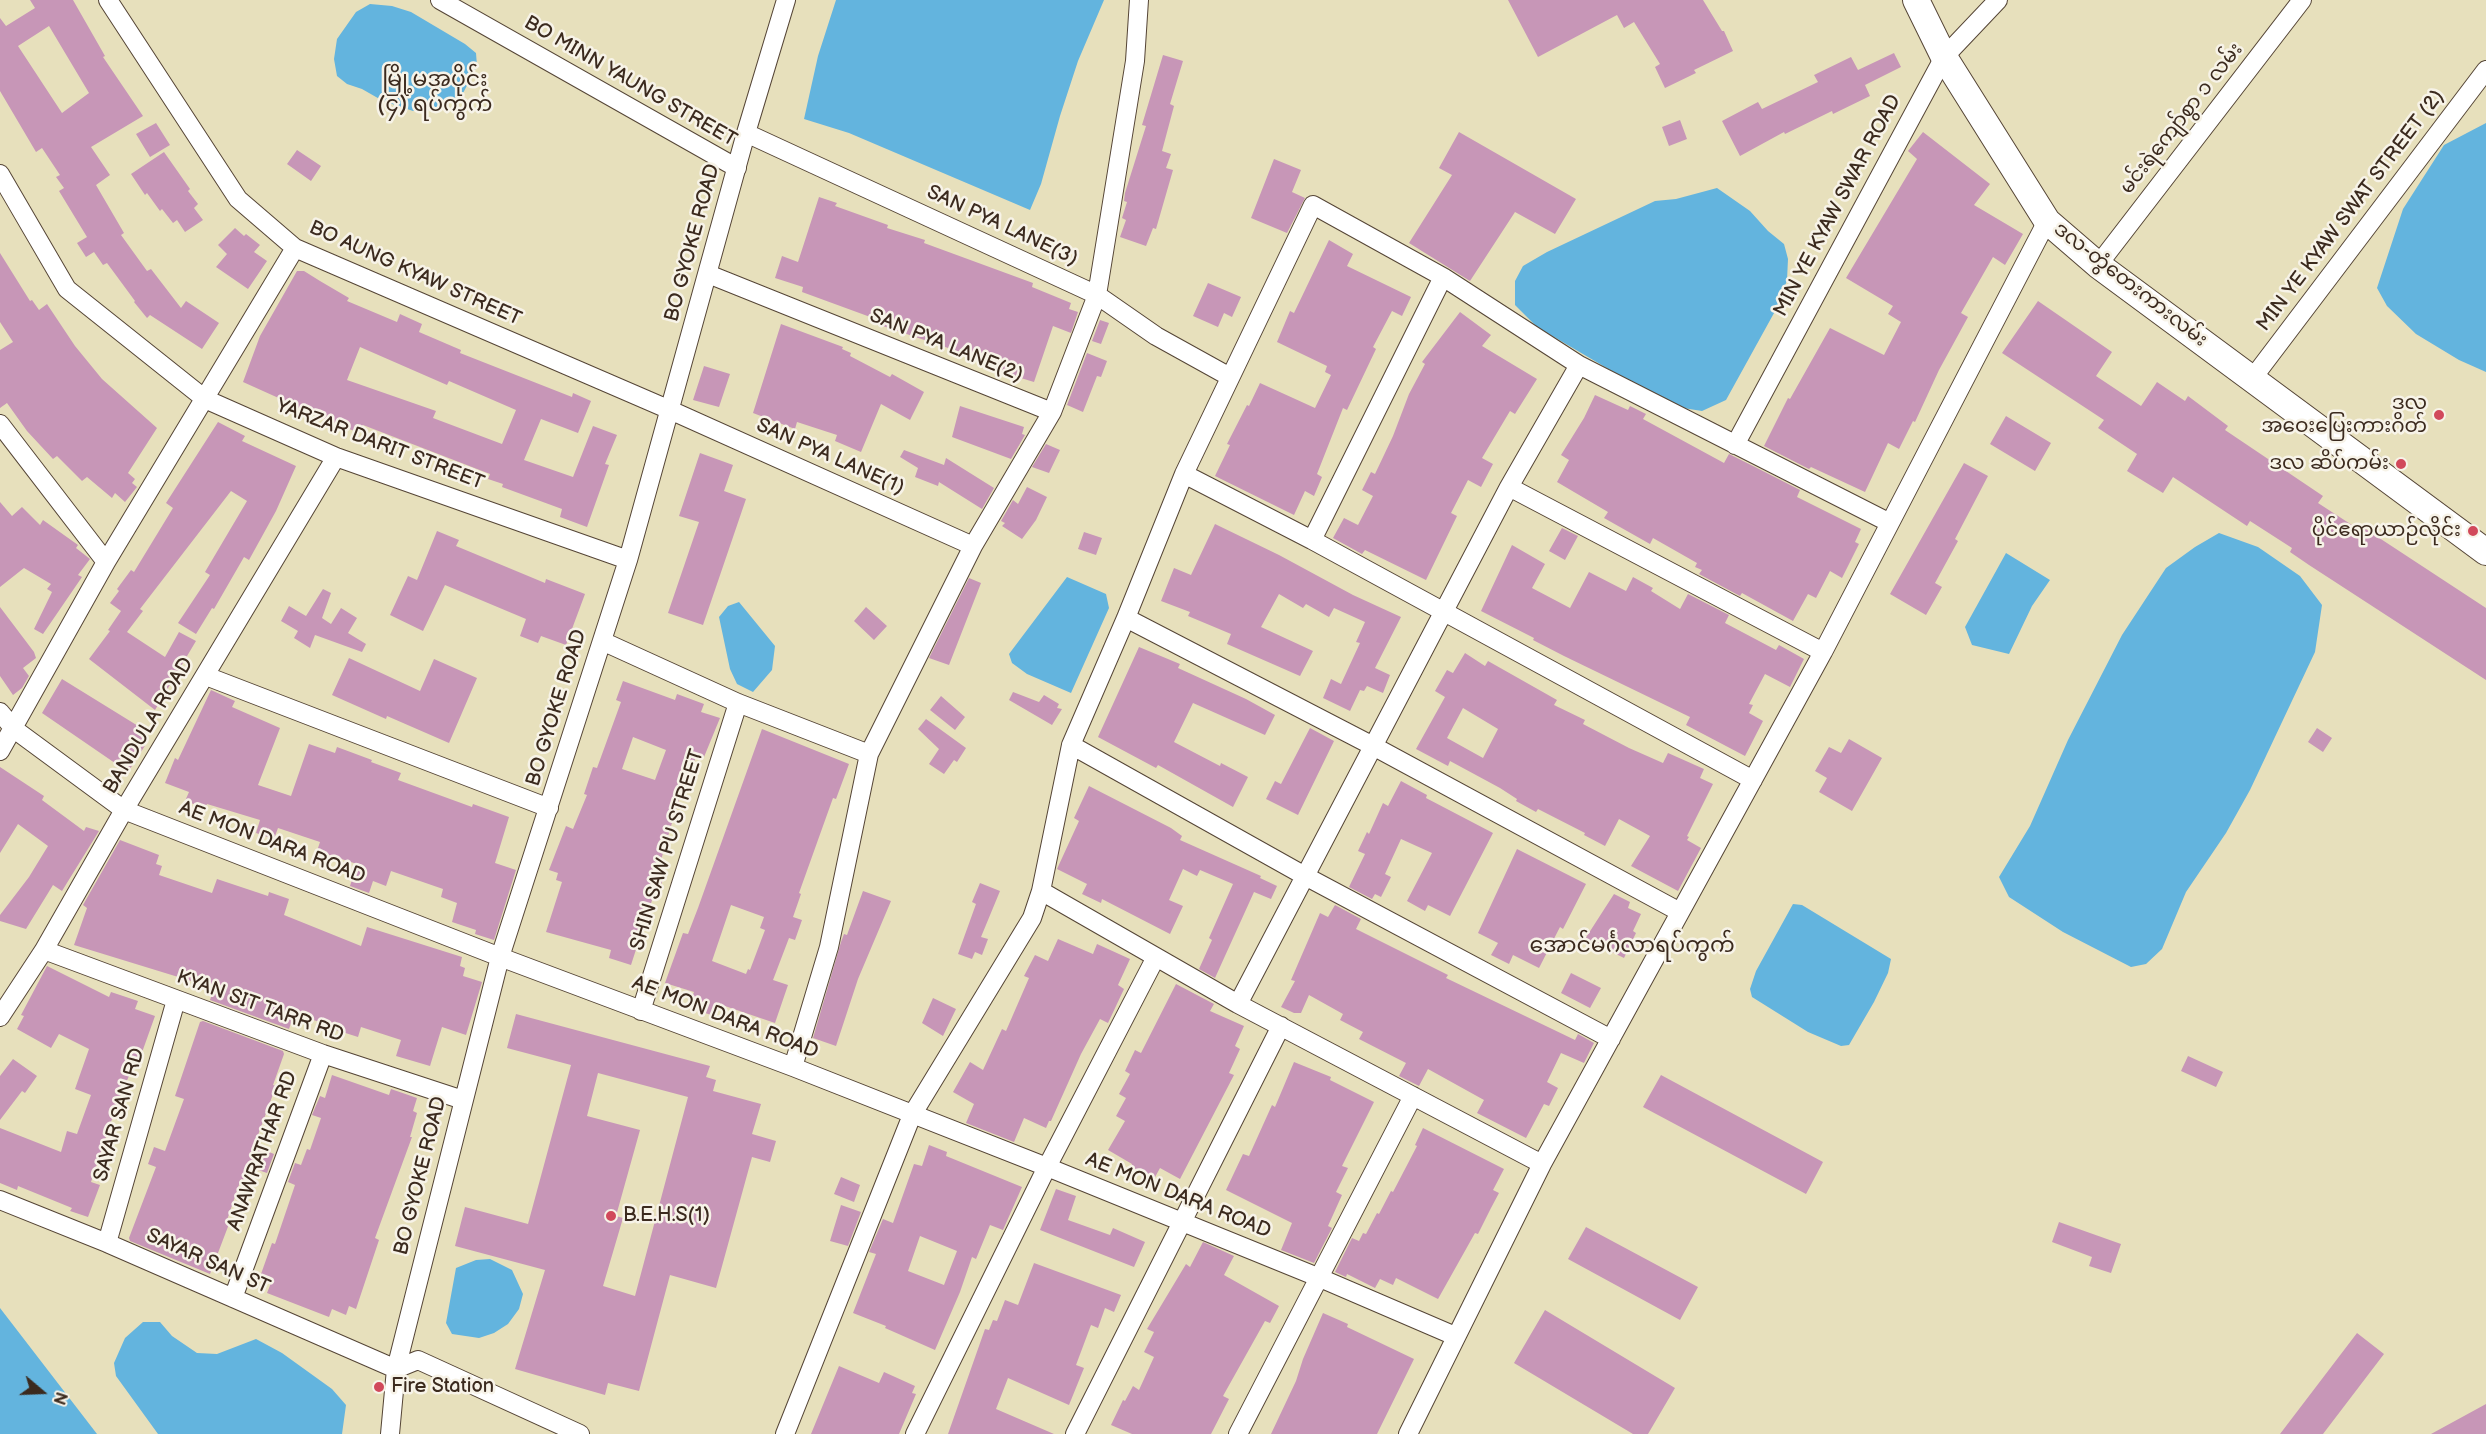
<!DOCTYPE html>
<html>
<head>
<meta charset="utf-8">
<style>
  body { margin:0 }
  #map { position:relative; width:2486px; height:1434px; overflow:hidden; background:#e7e0bc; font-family:"Balsamiq Sans",sans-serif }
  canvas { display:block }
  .north { position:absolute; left:12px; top:1362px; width:60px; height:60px; -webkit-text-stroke:4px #f7f3e8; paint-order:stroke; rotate:109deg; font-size:16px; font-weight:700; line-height:24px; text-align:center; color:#3b2a1e }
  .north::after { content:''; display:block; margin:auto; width:21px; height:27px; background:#3b2a1e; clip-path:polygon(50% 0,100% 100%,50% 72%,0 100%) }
</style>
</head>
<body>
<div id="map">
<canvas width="2486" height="1434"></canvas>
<div class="north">N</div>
</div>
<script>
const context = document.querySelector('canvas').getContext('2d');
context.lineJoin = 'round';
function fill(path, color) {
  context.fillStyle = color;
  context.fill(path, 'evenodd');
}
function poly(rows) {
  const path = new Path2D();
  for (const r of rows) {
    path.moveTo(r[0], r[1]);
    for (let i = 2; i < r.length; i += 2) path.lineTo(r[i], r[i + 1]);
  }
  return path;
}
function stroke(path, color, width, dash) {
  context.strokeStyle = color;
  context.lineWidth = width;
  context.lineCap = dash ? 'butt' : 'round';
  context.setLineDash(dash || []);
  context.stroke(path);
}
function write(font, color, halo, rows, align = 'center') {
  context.font = font + ' "Balsamiq Sans","Noto Sans Myanmar",sans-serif';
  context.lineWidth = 5;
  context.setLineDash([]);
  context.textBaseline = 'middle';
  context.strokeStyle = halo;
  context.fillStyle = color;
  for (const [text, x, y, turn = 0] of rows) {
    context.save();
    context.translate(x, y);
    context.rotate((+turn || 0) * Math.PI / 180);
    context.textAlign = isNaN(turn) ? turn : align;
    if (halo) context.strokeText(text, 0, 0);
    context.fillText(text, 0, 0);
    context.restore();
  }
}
fill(poly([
  [836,0,1104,0,1078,61,1060,116,1041,184,1030,210,849,133,804,119,818,56],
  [370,4,392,6,411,12,465,44,476,53,477,66,460,99,432,110,413,111,383,101,362,89,347,84,337,76,334,59,337,39,356,12],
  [2486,123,2486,372,2459,360,2416,334,2387,306,2377,288,2403,209,2444,145],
  [1717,188,1750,211,1768,231,1784,244,1788,259,1787,280,1779,304,1726,400,1702,411,1683,408,1639,387,1537,327,1515,305,1515,281,1523,266,1547,252,1655,201,1676,199],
  [2219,533,2258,547,2300,576,2322,605,2315,652,2250,790,2226,833,2186,892,2162,949,2146,964,2131,967,2063,932,2009,897,1999,877,2030,826,2068,740,2122,635,2166,568,2195,547],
  [2006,553,2050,580,2032,606,2009,654,1972,645,1965,627],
  [1067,577,1106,594,1109,608,1071,693,1027,674,1012,663,1009,654],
  [739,602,775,646,772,670,753,692,737,684,730,669,719,617,728,606],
  [1793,904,1802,905,1891,959,1888,973,1874,1002,1849,1045,1841,1046,1808,1032,1752,997,1750,989,1756,971],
  [490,1259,512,1270,523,1294,519,1309,508,1324,494,1333,479,1338,452,1334,446,1323,456,1268,476,1260],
  [0,1308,97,1434,0,1434],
  [143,1322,160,1322,172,1336,197,1353,217,1354,256,1339,282,1353,332,1389,346,1405,342,1434,158,1434,116,1376,114,1363,125,1338]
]), '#63b4de');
fill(poly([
  [30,0,73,0,105,56,103,57,143,116,91,147,110,175,96,185,124,233,121,235,147,271,151,269,181,308,186,301,219,323,202,349,150,315,147,318,134,302,135,301,107,263,103,265,94,252,86,257,77,243,87,237,59,191,64,188,56,177,60,175,42,148,36,152,0,91,0,18,6,26,35,8],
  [49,26,89,93,62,113,18,46],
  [1508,0,1703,0,1722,31,1724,31,1733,51,1694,70,1696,73,1665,88,1655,67,1660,64,1634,22,1624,28,1617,15,1538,57],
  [1894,53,1901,67,1865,85,1870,96,1833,114,1832,111,1785,134,1784,132,1740,156,1722,121,1758,102,1762,109,1818,82,1814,75,1851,57,1858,70],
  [1163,55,1183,61,1170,104,1174,106,1162,151,1171,154,1166,168,1173,170,1156,229,1153,228,1146,246,1120,237,1126,220,1122,218,1127,202,1124,201,1125,193,1146,126,1142,125],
  [1680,120,1687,139,1669,146,1662,127],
  [156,123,170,145,150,157,136,134],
  [1459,132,1576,199,1555,234,1515,212,1470,281,1409,243,1452,175,1439,168],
  [1923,132,1990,184,1974,205,2023,234,2005,265,1993,257,1961,313,1968,317,1939,370,1915,422,1913,421,1899,449,1888,443,1865,492,1811,467,1809,469,1764,446,1788,398,1790,399,1830,328,1884,355,1901,322,1888,314,1893,306,1846,278,1917,159,1908,151],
  [297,150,321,166,311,181,287,164],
  [164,152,190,189,188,191,198,204,194,208,203,220,185,232,177,220,173,223,162,209,160,211,147,193,145,195,131,174],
  [1274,159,1301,170,1292,192,1305,198,1287,233,1251,218],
  [819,197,837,203,835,206,888,225,887,228,925,240,924,243,1033,283,1032,287,1071,303,1069,309,1078,312,1071,333,1053,326,1034,382,981,366,982,362,950,351,951,349,871,322,873,318,802,292,803,287,775,278,782,256,798,262],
  [235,228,244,236,246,234,260,245,254,252,267,261,248,289,216,267,227,254,218,245],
  [1329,240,1353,254,1347,266,1411,297,1402,316,1392,311,1373,347,1376,349,1347,410,1343,408,1317,474,1322,477,1314,496,1305,491,1294,515,1215,476,1230,445,1227,444,1247,405,1249,406,1260,383,1315,408,1331,375,1325,372,1327,366,1277,342,1290,311,1294,313],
  [0,253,30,301,32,300,39,310,47,304,75,346,102,379,157,428,128,473,135,479,132,483,137,487,125,502,115,493,112,498,87,477,82,481,57,456,53,459,27,431,7,403,0,408,0,350,13,342,0,322],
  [297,271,304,271,320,281,349,298,347,301,397,322,400,314,422,324,419,332,461,350,460,353,572,397,573,393,591,401,578,433,541,419,524,460,573,477,593,426,617,435,605,464,609,465,587,527,560,517,562,509,502,487,503,484,488,479,490,474,363,425,359,433,282,401,283,400,243,382,260,336],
  [360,347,447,385,449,381,516,410,502,444,433,418,436,411,347,380],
  [1208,283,1241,297,1232,317,1224,313,1218,327,1193,316],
  [2038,301,2112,352,2096,376,2141,406,2157,382,2185,401,2188,396,2228,426,2225,430,2323,496,2318,503,2355,527,2358,524,2486,608,2486,680,2309,565,2290,552,2292,548,2250,521,2247,526,2173,477,2163,493,2127,471,2137,454,2098,428,2104,420,2002,353],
  [1460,312,1491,335,1482,346,1537,379,1515,414,1510,411,1482,458,1493,464,1481,487,1468,480,1451,513,1457,516,1426,580,1365,550,1362,554,1333,538,1344,518,1358,525,1373,496,1362,490,1371,472,1375,474,1393,436,1409,394,1425,364,1422,362],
  [1100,320,1109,323,1101,344,1092,341],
  [781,324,843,347,842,349,851,353,850,356,890,377,892,374,924,392,910,420,881,404,861,452,835,441,837,435,797,422,795,429,753,413],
  [1087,353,1107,361,1101,377,1097,376,1083,412,1067,405],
  [704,366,730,374,719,407,693,400],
  [1595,395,1628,410,1630,406,1646,414,1643,419,1724,463,1729,454,1755,467,1800,490,1797,497,1861,529,1855,542,1859,544,1842,578,1830,571,1816,598,1808,594,1793,621,1742,593,1740,596,1699,574,1702,570,1695,567,1697,563,1653,538,1650,544,1604,518,1608,512,1557,482,1569,460,1561,455,1584,418],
  [960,406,1024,427,1022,434,1025,435,1011,459,952,437],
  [2006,416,2051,443,2035,471,1990,444],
  [218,422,245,436,242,441,296,466,276,511,249,560,244,557,214,609,212,608,196,634,178,623,210,575,205,572,247,501,231,491,140,609,143,611,127,632,165,657,179,632,196,641,155,710,89,659,110,631,108,630,121,611,110,603,119,591,117,589,131,570,134,572,173,508,166,503],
  [1046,444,1060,450,1049,473,1032,467],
  [904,450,944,465,946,458,994,488,982,509,939,482,938,486,915,477,918,468,900,457],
  [700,453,733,465,724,491,746,499,703,625,668,613,699,522,679,516],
  [1964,463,1988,476,1955,539,1958,541,1935,583,1942,587,1926,615,1890,594],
  [1027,487,1047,497,1036,520,1022,539,1002,526,1005,523,1001,521,1013,500,1018,504],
  [0,502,12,516,22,507,40,525,43,520,78,545,76,548,90,559,78,575,82,577,43,634,34,629,52,592,47,589,51,584,24,568,0,587],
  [1215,524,1279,555,1353,595,1401,617,1375,668,1390,675,1383,693,1367,686,1364,691,1360,690,1350,711,1323,698,1331,679,1341,684,1360,643,1356,642,1365,622,1334,608,1329,617,1306,604,1303,608,1279,594,1261,627,1313,651,1300,676,1227,644,1231,634,1188,616,1190,612,1161,601,1174,568,1191,575],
  [1562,528,1578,536,1565,560,1549,551],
  [437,531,459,540,456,546,545,583,546,579,585,594,566,645,541,636,538,643,520,636,526,619,445,585,423,631,390,615,408,576,417,580],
  [1084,532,1102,538,1096,555,1078,549],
  [1512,545,1545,564,1532,588,1570,608,1589,572,1626,591,1633,577,1653,588,1651,591,1680,609,1688,594,1729,615,1725,623,1776,650,1779,645,1804,659,1790,687,1765,674,1749,704,1753,705,1749,713,1763,721,1745,756,1686,725,1690,717,1564,656,1533,640,1534,638,1481,611],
  [969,578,981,583,949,665,929,658],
  [323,589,331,593,322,618,331,624,341,608,357,618,348,633,366,644,362,652,315,635,310,648,294,638,298,631,281,621,289,606,306,616],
  [0,607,34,652,36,658,23,668,29,676,22,688,13,695,0,676],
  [866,607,887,626,874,640,854,621],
  [1139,647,1180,664,1178,668,1246,699,1275,715,1265,735,1193,703,1174,742,1220,766,1221,763,1248,777,1233,807,1158,765,1156,768,1098,737],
  [1465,653,1485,666,1488,661,1557,700,1554,705,1585,720,1583,724,1629,748,1663,763,1668,753,1704,769,1700,778,1713,784,1687,836,1689,837,1687,840,1701,848,1678,891,1631,866,1650,836,1619,819,1605,846,1584,835,1585,833,1538,809,1536,812,1516,801,1517,799,1500,788,1450,761,1448,766,1416,749,1445,697,1435,691,1447,670,1453,673],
  [1463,708,1498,729,1483,758,1447,738],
  [349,658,420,691,434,659,477,678,449,743,387,716,386,719,332,695],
  [62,679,143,729,139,735,148,741,128,772,42,713],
  [623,681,675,700,677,694,704,704,701,712,720,718,704,757,697,754,681,797,680,796,658,870,665,872,659,892,655,891,631,965,609,958,611,950,546,932,562,882,556,880,558,873,549,870,566,826,573,829,587,795,584,794,593,767,597,768,621,702,616,700],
  [633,737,666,750,655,780,622,769],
  [211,690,235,701,232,707,280,728,258,785,291,796,309,744,335,753,337,747,372,760,371,762,401,773,398,780,472,807,473,804,509,817,495,863,516,870,494,940,475,934,476,930,452,922,457,903,441,897,443,889,391,871,386,886,373,881,369,893,350,886,357,864,317,851,320,842,278,828,274,839,256,833,260,820,207,804,205,808,185,801,189,792,165,783,175,758,178,760],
  [1013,692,1039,702,1044,695,1059,704,1057,708,1062,709,1052,725,1009,700],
  [941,696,965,717,955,730,930,710],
  [926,719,966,748,957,762,954,760,944,774,929,764,939,749,918,729],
  [1310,728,1334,741,1298,815,1266,799,1275,781,1281,784],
  [2317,728,2332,738,2323,752,2308,742],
  [762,729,849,764,836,799,833,798,799,893,801,894,793,917,802,920,795,940,789,938,773,980,788,985,775,1023,716,1003,711,1015,688,1007,694,992,665,983,683,933,688,934,698,908],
  [731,905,764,917,760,928,765,930,750,970,748,969,746,974,712,961],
  [1849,739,1882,758,1852,811,1819,792,1827,778,1815,771,1829,747,1841,753],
  [0,767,44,796,42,800,84,831,86,827,99,831,62,891,53,885,26,929,0,921,0,915,29,877,48,846,18,824,0,853],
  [1401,781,1427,795,1426,798,1493,833,1450,916,1428,905,1425,911,1407,901,1432,853,1401,839,1385,874,1391,877,1381,897,1375,894,1372,899,1349,887,1365,854,1358,851,1367,832,1369,834,1383,803,1388,806],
  [1089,786,1171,828,1182,836,1180,840,1261,876,1260,878,1277,886,1271,899,1254,892,1215,978,1199,969,1212,940,1209,938,1233,884,1200,870,1197,876,1183,869,1169,900,1183,906,1170,934,1102,899,1101,903,1082,894,1087,884,1057,869,1079,821,1074,818],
  [120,840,159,855,156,864,162,866,159,875,212,893,217,879,268,896,269,892,289,899,284,915,361,946,367,927,462,957,460,966,465,968,463,976,482,982,466,1035,442,1027,430,1066,396,1056,401,1040,361,1027,358,1037,336,1030,336,1027,294,1014,289,1029,210,1000,214,988,74,945,87,908,83,905],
  [1517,849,1586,884,1563,929,1560,927,1539,968,1513,955,1509,964,1491,955,1498,943,1478,933],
  [980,883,1000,891,981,937,988,939,982,955,975,952,972,959,958,954,976,904,972,902],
  [863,891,891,901,858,979,836,1046,813,1038,841,942,844,934,847,935],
  [1614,894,1630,902,1628,908,1641,914,1633,931,1636,933,1624,958,1585,939],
  [1335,905,1361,919,1356,929,1448,975,1446,978,1575,1040,1578,1034,1594,1043,1584,1063,1561,1053,1547,1082,1558,1088,1549,1106,1544,1104,1526,1138,1477,1113,1484,1100,1428,1069,1419,1086,1399,1076,1406,1063,1359,1039,1363,1032,1340,1020,1343,1014,1309,995,1301,1013,1294,1013,1281,1007,1295,981,1291,980,1320,913,1328,917],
  [1058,939,1093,954,1097,944,1130,959,1118,985,1124,989,1108,1023,1100,1019,1081,1054,1051,1121,1049,1121,1046,1128,1024,1118,1014,1142,966,1123,974,1104,953,1092,970,1062,983,1070,1002,1029,1006,1031,1029,978,1024,976,1035,955,1048,961],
  [47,966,109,997,111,992,138,1001,135,1009,155,1016,140,1058,137,1057,117,1104,91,1182,100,1185,88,1217,70,1211,72,1208,18,1186,17,1190,0,1183,0,1128,61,1152,67,1131,77,1134,91,1095,75,1089,89,1049,59,1034,51,1048,17,1029,24,1016,21,1015],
  [1571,973,1601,988,1590,1008,1561,993],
  [1176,984,1214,1004,1210,1011,1244,1026,1235,1046,1240,1049,1229,1073,1234,1075,1180,1179,1160,1168,1154,1179,1131,1167,1132,1164,1108,1150,1125,1121,1116,1116,1126,1098,1119,1094,1130,1074,1125,1071,1135,1050,1141,1053],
  [933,998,956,1009,943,1036,922,1023],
  [516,1014,710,1066,706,1077,716,1080,713,1091,761,1104,752,1134,776,1141,770,1162,752,1157,716,1288,670,1275,639,1391,608,1383,605,1395,515,1369,545,1270,455,1246,465,1207,528,1224,571,1065,507,1048],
  [598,1073,688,1097,635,1296,603,1286,623,1218,616,1216,640,1130,587,1116],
  [203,1021,283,1051,284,1054,273,1085,276,1086,254,1146,274,1154,267,1173,255,1169,251,1178,245,1176,243,1180,241,1179,226,1223,229,1224,210,1274,130,1241,129,1238,156,1167,148,1164,154,1147,165,1151,184,1099,175,1096,200,1022],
  [2188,1056,2223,1072,2216,1087,2181,1071],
  [13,1059,37,1076,25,1093,22,1091,0,1120,0,1076],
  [1294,1062,1331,1077,1330,1080,1374,1102,1342,1166,1348,1168,1336,1192,1342,1195,1328,1226,1332,1228,1314,1263,1281,1250,1292,1223,1226,1190,1243,1154,1249,1156,1272,1105,1275,1107],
  [332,1075,389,1095,391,1089,417,1098,413,1111,417,1113,410,1137,412,1137,375,1238,379,1240,356,1309,349,1306,346,1315,332,1309,329,1317,267,1293,273,1278,261,1274,272,1243,275,1244,295,1185,288,1182,295,1163,301,1165,307,1149,310,1150,321,1118,312,1115,320,1096,325,1098],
  [1661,1075,1823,1162,1806,1194,1643,1107],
  [1423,1128,1504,1169,1493,1190,1499,1193,1491,1208,1478,1234,1475,1233,1438,1299,1396,1278,1393,1285,1380,1279,1375,1288,1347,1274,1346,1277,1335,1272,1352,1238,1359,1241,1363,1233,1366,1234,1377,1213,1379,1214,1391,1191,1393,1192,1417,1146,1415,1145],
  [929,1145,947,1152,946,1156,1022,1187,1003,1230,990,1225,976,1259,972,1257,960,1292,935,1350,885,1328,886,1326,853,1313,876,1254,869,1252,883,1219,893,1223,914,1164,922,1166],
  [920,1236,957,1251,944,1285,908,1271],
  [841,1177,860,1185,854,1202,834,1194],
  [1056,1189,1076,1196,1068,1220,1110,1235,1113,1228,1145,1242,1134,1267,1040,1230],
  [841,1205,861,1212,848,1246,830,1241],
  [2059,1222,2121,1244,2111,1273,2089,1266,2092,1257,2052,1242],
  [1586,1227,1698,1287,1680,1320,1568,1259],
  [1203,1242,1234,1256,1224,1275,1279,1306,1270,1323,1265,1321,1223,1396,1229,1399,1211,1434,1132,1434,1111,1425,1123,1400,1125,1401,1133,1386,1139,1390,1154,1357,1144,1352,1154,1332,1147,1329,1186,1264,1190,1267],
  [1034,1263,1121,1295,1114,1312,1105,1308,1098,1328,1091,1325,1076,1365,1084,1368,1069,1405,1008,1378,996,1409,1054,1434,948,1434,985,1329,989,1330,993,1320,997,1321,1005,1300,1018,1305],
  [1545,1310,1675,1388,1648,1434,1633,1434,1514,1363],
  [1323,1313,1348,1324,1347,1327,1414,1359,1377,1434,1271,1434,1296,1381,1303,1359],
  [2357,1333,2384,1354,2323,1434,2280,1434],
  [839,1366,879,1383,884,1372,915,1386,912,1393,916,1394,899,1434,811,1434],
  [2486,1404,2486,1434,2431,1434]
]), '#c796b7');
const minor = poly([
  [108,0,238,199,295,248,670,410,973,546],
  [440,0,737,168],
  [746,133,1097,295,1156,336,1230,377],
  [0,174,67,289,205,399,336,457,628,560],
  [2098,265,2302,0],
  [708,274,1052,412,1097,295,1135,61,1139,0],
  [2252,379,2486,70],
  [0,424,106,562],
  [1735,445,1944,57,1998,0],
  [1184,474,1312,540,1753,780],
  [1509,487,1823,652],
  [1312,540,1443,277],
  [1126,618,1373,746,1680,912],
  [602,641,738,703,869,754,973,546,1052,412],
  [206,676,549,808],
  [0,712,14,729,124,810,500,957,793,1067,1047,1167,1320,1278,1455,1336],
  [1071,745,1305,876,1611,1039],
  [0,751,106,562,295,248],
  [1041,891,1238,1004,1542,1164],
  [44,950,323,1054,463,1100],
  [1238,1004,1509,487,1579,365],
  [641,1011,738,703],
  [0,1017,44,950,124,810,336,457],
  [793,1067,829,947,869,754],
  [0,1200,107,1243,396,1369,418,1360,580,1434],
  [107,1243,176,1000],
  [233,1298,323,1054],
  [390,1434,396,1369,500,957,628,560,746,133,786,0],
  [785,1434,912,1115,1032,918,1041,891,1071,745,1126,618,1184,474,1313,205,1443,277,1579,365,1890,523],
  [915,1434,1047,1167,1156,957],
  [1075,1434,1281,1026],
  [1238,1434,1413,1096],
  [1408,1434,1542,1164,1823,652,2047,221]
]);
const secondary = poly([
  [1916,0,1944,57,2047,221,2098,265,2486,552]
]);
stroke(minor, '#554536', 20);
stroke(secondary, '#554536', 28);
stroke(minor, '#fff', 18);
stroke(secondary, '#fff', 26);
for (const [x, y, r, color] of [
  [2439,415,6,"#d1495b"],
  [2401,464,6,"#d1495b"],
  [2473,531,6,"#d1495b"],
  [611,1216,6,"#d1495b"],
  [379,1387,6,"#d1495b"]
]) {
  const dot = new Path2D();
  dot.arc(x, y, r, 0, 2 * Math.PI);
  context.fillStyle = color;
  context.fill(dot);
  stroke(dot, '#f7f3e8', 2);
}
write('20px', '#3b2a1e', '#f7f3e8', [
  ["BO MINN YAUNG STREET",630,82,30],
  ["မင်းရဲကျော်စွာ ၁ လမ်း",2182,119,-52],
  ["MIN YE KYAW SWAR ROAD",1838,206,-62],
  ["MIN YE KYAW SWAT STREET (2)",2351,211,-53],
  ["SAN PYA LANE(3)",1002,226,25],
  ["BO GYOKE ROAD",693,243,-75],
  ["BO AUNG KYAW STREET",415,274,24],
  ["ဒလ-တွံတေးကားလမ်း",2130,285,38],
  ["SAN PYA LANE(2)",946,346,22],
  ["YARZAR DARIT STREET",380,445,21],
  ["SAN PYA LANE(1)",830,457,24],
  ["BO GYOKE ROAD",557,708,-73],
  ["BANDULA ROAD",149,726,-59],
  ["AE MON DARA ROAD",272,843,21],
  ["SHIN SAW PU STREET",668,850,-73],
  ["KYAN SIT TARR RD",260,1007,20],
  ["AE MON DARA ROAD",725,1018,21],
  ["SAYAR SAN RD",120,1115,-74],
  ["ANAWRATHAR RD",263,1151,-70],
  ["BO GYOKE ROAD",421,1176,-76],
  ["AE MON DARA ROAD",1178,1196,22],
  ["SAYAR SAN ST",208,1262,24]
]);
write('20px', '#3b2a1e', '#f7f3e8', [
  ["ဒလ",2427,404],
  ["အဝေးပြေးကားဂိတ်",2427,427],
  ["ဒလ ဆိပ်ကမ်း",2389,464],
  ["ပိုင်ဧရာယာဉ်လိုင်း",2461,531],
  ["B.E.H.S(1)",623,1216,"left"],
  ["Fire Station",391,1387,"left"]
], 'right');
write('22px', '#3b2a1e', '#f7f3e8', [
  ["မြို့မအပိုင်း",435,80],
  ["(၄) ရပ်ကွက်",435,105],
  ["အောင်မင်္ဂလာရပ်ကွက်",1632,946]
]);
</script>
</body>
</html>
